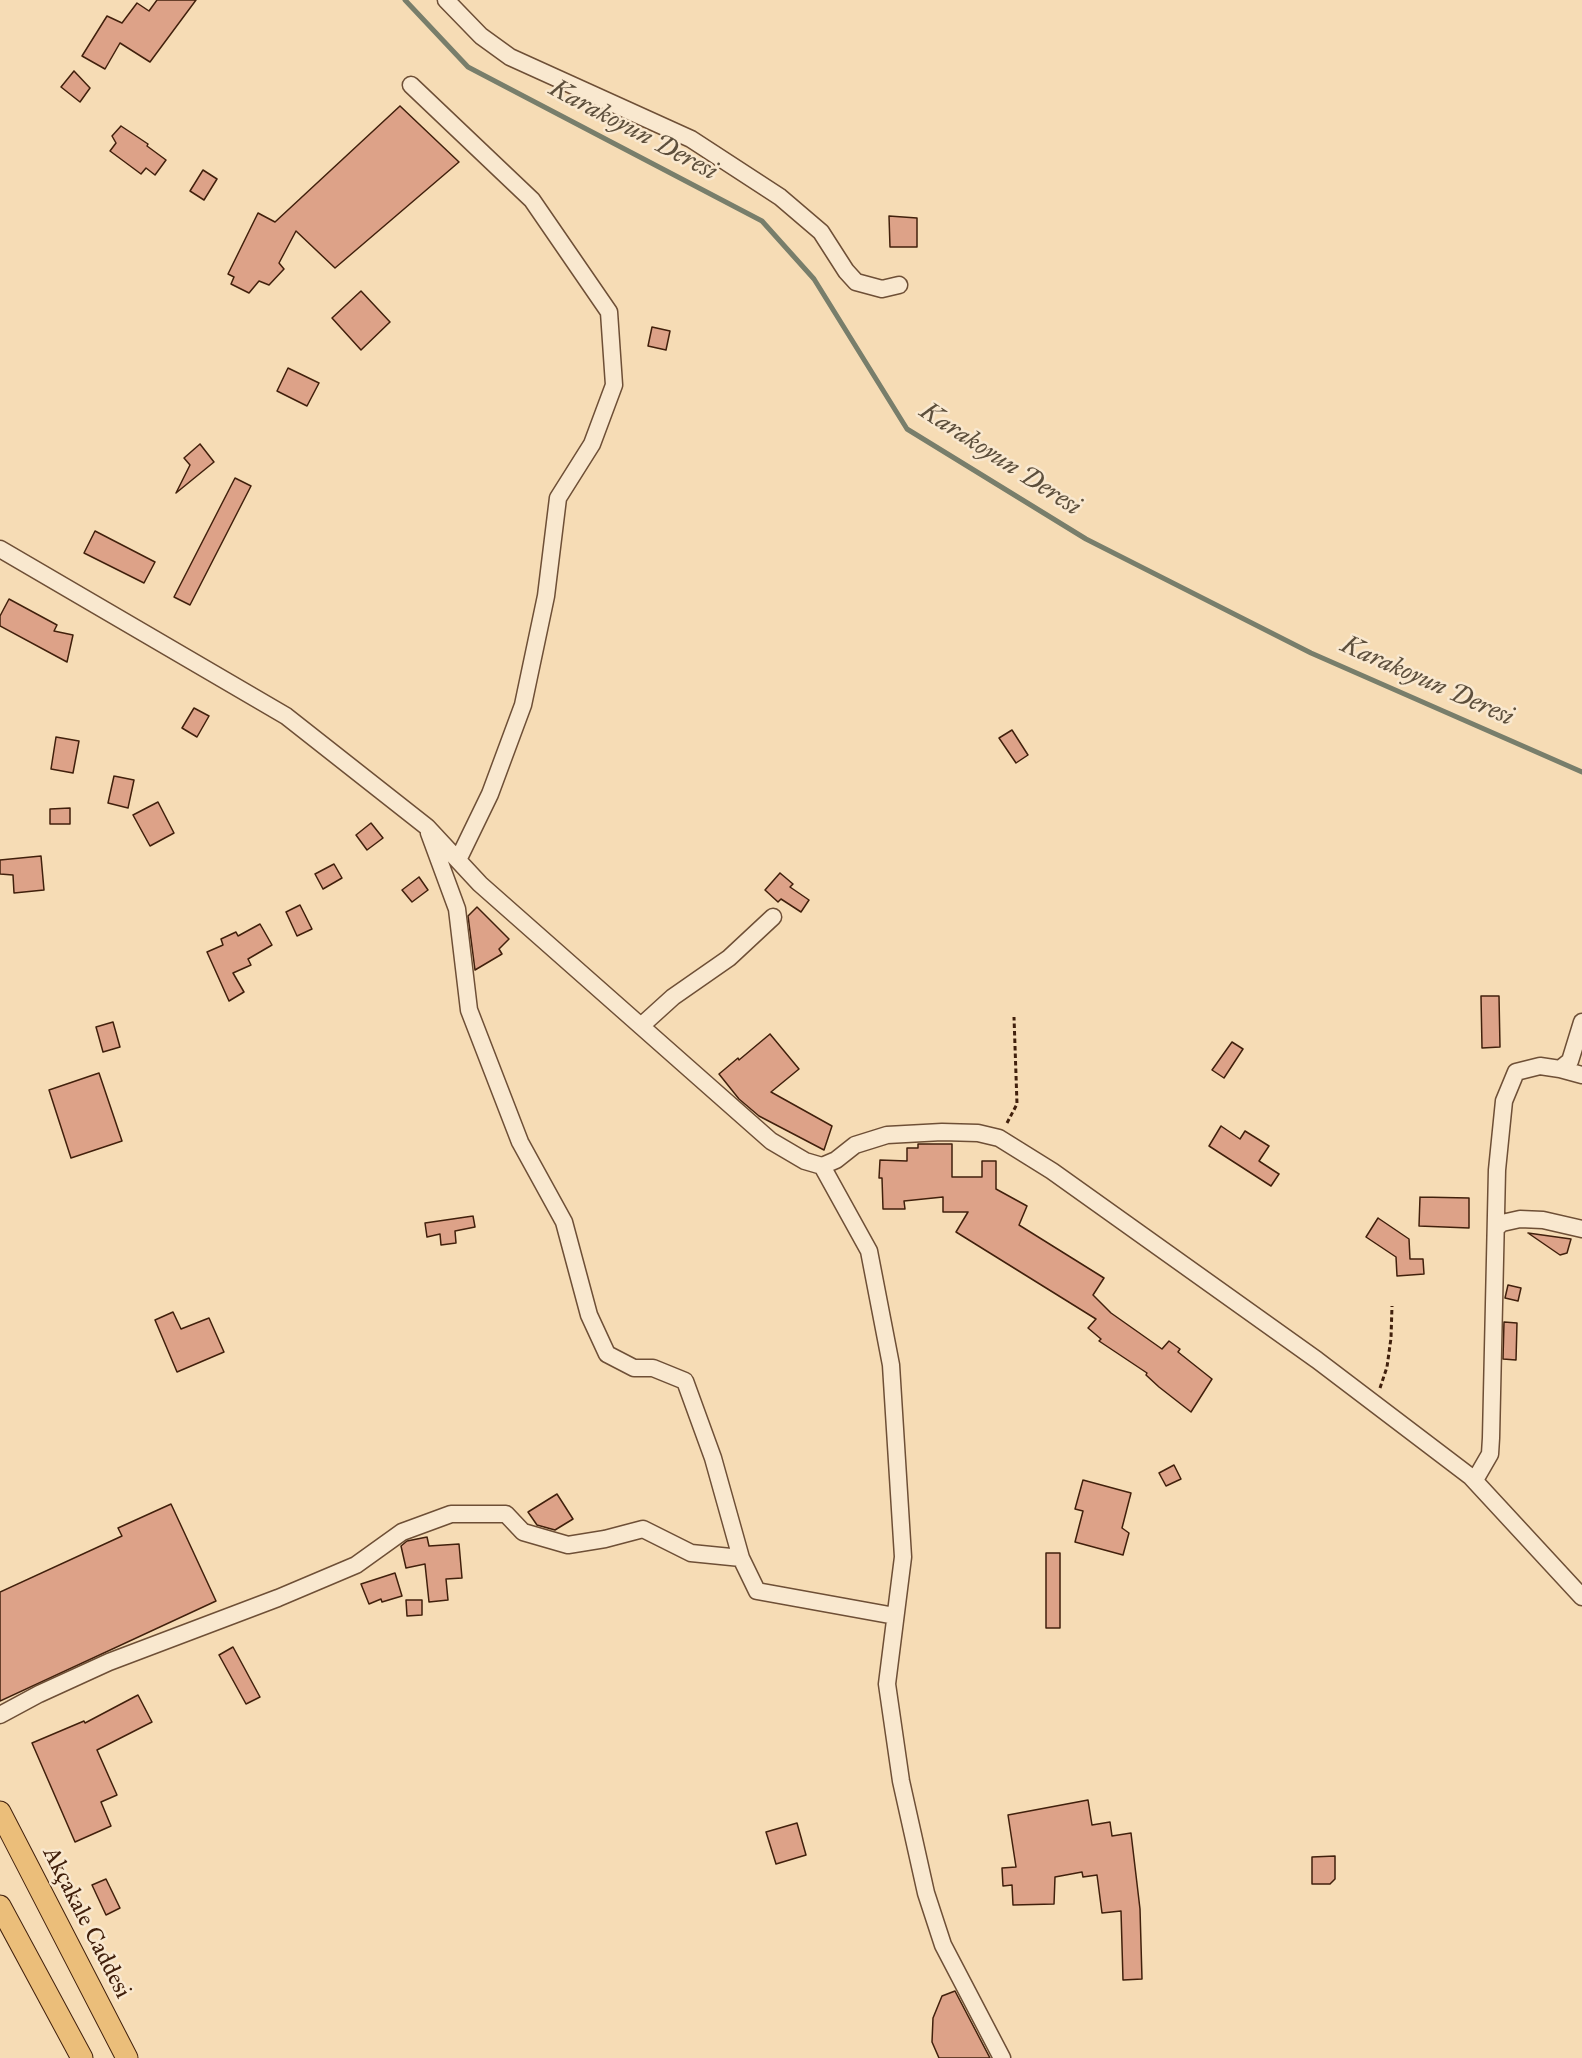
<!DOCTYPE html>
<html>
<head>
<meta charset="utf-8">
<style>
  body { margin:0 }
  canvas { display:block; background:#f6dcb5 }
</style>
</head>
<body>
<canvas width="1582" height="2058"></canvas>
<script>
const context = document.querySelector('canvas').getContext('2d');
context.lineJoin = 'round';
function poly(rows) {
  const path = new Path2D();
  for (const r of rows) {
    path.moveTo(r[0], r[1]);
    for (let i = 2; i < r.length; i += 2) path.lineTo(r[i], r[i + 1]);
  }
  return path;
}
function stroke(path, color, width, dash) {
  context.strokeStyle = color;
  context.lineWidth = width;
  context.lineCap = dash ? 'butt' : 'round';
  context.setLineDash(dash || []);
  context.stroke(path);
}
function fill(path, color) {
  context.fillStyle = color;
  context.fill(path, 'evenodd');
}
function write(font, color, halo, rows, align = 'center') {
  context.font = font + ' "IM FELL Great Primer",serif';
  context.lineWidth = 5;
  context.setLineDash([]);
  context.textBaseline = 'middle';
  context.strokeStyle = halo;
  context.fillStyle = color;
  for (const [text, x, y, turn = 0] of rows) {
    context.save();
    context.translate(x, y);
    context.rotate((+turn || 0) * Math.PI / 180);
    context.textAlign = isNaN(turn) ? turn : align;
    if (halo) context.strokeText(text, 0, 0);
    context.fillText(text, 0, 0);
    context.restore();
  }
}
stroke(poly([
  [405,0,468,67,762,221,814,279,907,429,1086,539,1311,653,1582,772]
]), '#787e6b', 5);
const building = poly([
  [157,0,196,0,150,62,120,43,105,69,82,56,107,16,122,23,137,3,149,11,157,0],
  [74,71,90,88,80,102,61,87,74,71],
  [400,106,459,162,335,268,296,231,279,263,284,269,269,285,259,281,249,293,231,284,234,277,228,274,258,213,275,222,400,106],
  [121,126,148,144,147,146,166,160,155,175,146,168,141,174,110,151,116,143,112,136,121,126],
  [203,170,217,179,204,200,190,191,203,170],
  [889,216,917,218,917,247,890,247,889,216],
  [361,291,390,322,361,350,332,318,361,291],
  [652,327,670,331,666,350,648,346,652,327],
  [288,368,319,383,307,406,277,391,288,368],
  [200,444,214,462,176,493,190,465,184,458,200,444],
  [235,478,251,486,190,605,174,597,235,478],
  [95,531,155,562,144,583,84,553,95,531],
  [9,599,57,625,54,631,73,635,67,662,0,626,0,616,9,599],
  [194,708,209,716,197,737,182,728,194,708],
  [1012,730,1028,755,1016,763,999,738,1012,730],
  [56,737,79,741,73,773,51,769,56,737],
  [114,776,134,780,128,808,108,803,114,776],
  [158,802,174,833,150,846,133,815,158,802],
  [70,808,70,824,50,824,50,809,70,808],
  [371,823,383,838,367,850,356,835,371,823],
  [41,856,44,890,14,893,13,875,0,874,0,860,41,856],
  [334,864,342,878,323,889,315,874,334,864],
  [780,873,793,884,790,887,809,900,801,912,781,899,778,902,765,890,780,873],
  [419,877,428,890,412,902,402,890,419,877],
  [300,905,312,929,297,936,286,912,300,905],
  [477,907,509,939,499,949,502,954,475,970,468,916,477,907],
  [260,924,272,945,248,959,251,965,233,973,244,992,229,1001,207,952,223,945,221,939,236,932,238,936,260,924],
  [1481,996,1499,996,1500,1047,1482,1048,1481,996],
  [113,1022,120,1047,103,1052,96,1027,113,1022],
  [770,1034,799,1069,771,1092,832,1126,824,1150,759,1116,739,1099,719,1074,738,1058,739,1060,770,1034],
  [1232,1042,1243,1049,1224,1078,1212,1070,1232,1042],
  [99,1073,122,1141,71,1158,49,1090,99,1073],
  [1221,1126,1240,1139,1245,1131,1269,1146,1259,1161,1279,1174,1271,1186,1209,1146,1221,1126],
  [918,1144,952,1144,952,1177,982,1177,982,1161,996,1161,996,1189,1027,1206,1019,1225,1104,1278,1093,1295,1111,1313,1162,1349,1169,1341,1180,1349,1178,1352,1212,1379,1191,1412,1159,1387,1146,1375,1147,1373,1099,1341,1101,1339,1088,1328,1096,1319,956,1232,968,1212,943,1212,943,1197,904,1201,905,1209,883,1209,882,1178,879,1178,880,1160,907,1161,907,1148,918,1148,918,1144],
  [1420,1197,1469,1198,1469,1228,1419,1226,1420,1197],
  [473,1216,475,1227,455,1231,456,1243,441,1245,440,1234,427,1237,425,1223,473,1216],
  [1378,1218,1409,1239,1410,1259,1423,1259,1424,1274,1397,1276,1396,1257,1366,1237,1378,1218],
  [1528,1233,1571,1239,1567,1253,1560,1255,1528,1233],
  [1508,1285,1521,1288,1518,1301,1505,1298,1508,1285],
  [173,1312,181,1329,209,1318,224,1352,177,1372,155,1320,173,1312],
  [1504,1322,1517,1323,1516,1360,1503,1359,1504,1322],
  [1174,1465,1181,1479,1166,1486,1159,1473,1174,1465],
  [1083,1480,1131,1493,1122,1528,1129,1533,1123,1555,1075,1542,1083,1511,1075,1509,1083,1480],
  [557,1494,573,1519,555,1530,537,1525,528,1512,557,1494],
  [171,1504,216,1601,0,1701,0,1592,122,1536,118,1528,171,1504],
  [427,1537,429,1546,459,1544,462,1578,446,1579,448,1600,429,1602,425,1564,406,1568,401,1546,407,1541,427,1537],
  [1046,1553,1060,1553,1060,1628,1046,1628,1046,1553],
  [395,1573,402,1596,382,1602,381,1599,369,1604,361,1584,395,1573],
  [406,1600,422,1600,422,1615,407,1616,406,1600],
  [233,1647,260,1697,246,1704,219,1655,233,1647],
  [138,1695,152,1722,97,1750,117,1795,101,1802,111,1826,75,1842,32,1743,84,1721,85,1723,138,1695],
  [1088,1800,1092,1825,1110,1822,1112,1836,1131,1833,1140,1909,1142,1979,1123,1980,1121,1911,1102,1913,1097,1875,1083,1877,1082,1872,1055,1877,1054,1904,1013,1905,1012,1885,1003,1886,1002,1868,1016,1867,1008,1815,1088,1800],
  [797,1823,806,1855,776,1864,766,1832,797,1823],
  [1335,1856,1335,1879,1330,1884,1312,1884,1312,1857,1335,1856],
  [106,1879,120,1908,106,1915,92,1885,106,1879],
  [955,1991,990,2058,939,2058,932,2042,933,2018,942,1996,955,1991]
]);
fill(building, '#dda288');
stroke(building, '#41200c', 1.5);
const minor = poly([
  [446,0,481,36,510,57,691,139,780,197,821,232,846,271,856,282,882,289,899,285],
  [411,85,532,200,609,312,614,385,592,444,558,498,546,596,523,705,490,794,458,860],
  [0,549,286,716,427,827,480,884,771,1141,805,1161,822,1166,836,1160,855,1145,887,1135,942,1132,978,1133,999,1138,1052,1171,1317,1360,1471,1477,1582,1597],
  [429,833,457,909,469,1010,520,1142,564,1222,589,1315,607,1354,634,1368,653,1368,685,1381,713,1458,741,1558],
  [641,1026,673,997,729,958,773,917],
  [1560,1069,1582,1075],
  [822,1166,869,1251,891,1365,903,1557,887,1684,901,1781,926,1893,943,1945,1002,2058],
  [1496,1228,1502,1223,1520,1219,1543,1220,1582,1229],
  [1475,1480,1490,1454,1491,1438,1497,1170,1504,1101,1516,1072,1540,1066,1560,1069,1570,1061,1582,1022],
  [0,1715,39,1694,109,1662,278,1598,356,1565,402,1532,451,1514,506,1514,523,1532,568,1545,605,1539,643,1529,691,1553,741,1558,757,1591,895,1616]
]);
const major = poly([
  [0,1812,127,2058],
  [0,1906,82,2058]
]);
stroke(minor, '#6e4f36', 19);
stroke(major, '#41200c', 23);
stroke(poly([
  [1007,1123,1017,1104,1014,1017],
  [1380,1388,1387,1367,1391,1338,1392,1306]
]), '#41200c', 3, [4.5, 3]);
stroke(minor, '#f9e8cf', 16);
stroke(major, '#ebbe7a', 21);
write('24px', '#41200c', '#f9e8cf', [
  ["Akçakale Caddesi",86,1923,63]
]);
write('italic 26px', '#5d4f3c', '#f9e8cf', [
  ["Karakoyun Deresi",633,131,28],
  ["Karakoyun Deresi",1000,460,33],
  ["Karakoyun Deresi",1427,682,24]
]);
</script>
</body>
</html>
